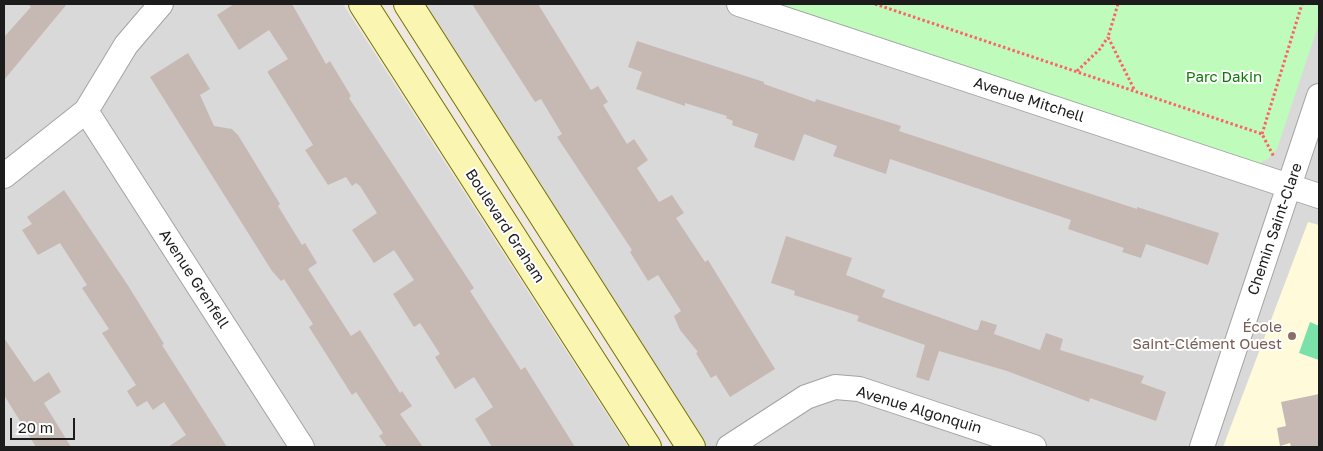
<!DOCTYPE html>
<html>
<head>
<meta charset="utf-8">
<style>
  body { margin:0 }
  #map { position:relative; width:1323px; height:451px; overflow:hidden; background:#eee8e1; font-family:"Golos Text",sans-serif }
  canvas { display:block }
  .frame { position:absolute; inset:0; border:5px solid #1c1c1c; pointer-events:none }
  .scale { position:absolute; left:10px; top:418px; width:65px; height:22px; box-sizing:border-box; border:2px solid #1c1c1c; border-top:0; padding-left:6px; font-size:15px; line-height:18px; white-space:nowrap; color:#1c1c1c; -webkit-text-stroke:4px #fff; paint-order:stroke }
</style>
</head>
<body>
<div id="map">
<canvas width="1323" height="451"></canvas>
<div class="frame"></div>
<div class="scale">20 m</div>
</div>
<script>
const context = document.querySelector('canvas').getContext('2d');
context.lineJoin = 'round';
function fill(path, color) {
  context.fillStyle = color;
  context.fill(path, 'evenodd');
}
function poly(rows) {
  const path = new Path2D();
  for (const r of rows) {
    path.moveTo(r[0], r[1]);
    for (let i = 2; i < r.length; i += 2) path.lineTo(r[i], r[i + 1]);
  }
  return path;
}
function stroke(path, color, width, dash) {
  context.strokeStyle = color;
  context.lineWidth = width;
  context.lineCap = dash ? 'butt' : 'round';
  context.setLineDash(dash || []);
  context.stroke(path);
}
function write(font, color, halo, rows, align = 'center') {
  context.font = font + ' "Golos Text",sans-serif';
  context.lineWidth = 4;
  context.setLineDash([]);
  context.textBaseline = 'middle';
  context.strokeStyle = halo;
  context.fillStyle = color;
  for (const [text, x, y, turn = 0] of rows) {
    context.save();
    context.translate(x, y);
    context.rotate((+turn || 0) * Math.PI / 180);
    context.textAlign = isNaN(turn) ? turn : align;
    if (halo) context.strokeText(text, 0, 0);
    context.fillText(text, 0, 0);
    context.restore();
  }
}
fill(poly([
  [4,4,343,4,628,447,4,447],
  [422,4,1319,4,1319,447,707,447]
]), '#dad9d9');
fill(poly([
  [1308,222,1319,225,1319,447,1223,447]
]), '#fffad9');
fill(poly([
  [779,4,1319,4,1319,23,1277,149,1268,159,1259,163,1245,162]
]), '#bffbbb');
fill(poly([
  [1310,322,1319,326,1319,360,1299,353]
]), '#7be1ab');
fill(poly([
  [28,4,67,4,4,80,4,37,31,7],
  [234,4,292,4,326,64,330,61,351,96,349,98,474,288,470,291,521,370,525,367,575,447,492,447,475,419,493,407,474,377,455,389,435,357,440,354,420,323,414,327,393,294,414,280,394,250,374,263,352,230,377,213,360,186,356,183,352,186,346,177,328,185,305,150,313,145,268,73,268,71,288,59,269,30,239,50,217,15],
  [472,4,538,4,591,90,598,86,608,102,603,105,627,144,634,139,648,160,637,168,659,202,672,195,684,213,676,218,705,262,708,260,775,369,730,397,716,375,711,378,696,353,698,352,680,330,674,316,681,311,658,275,648,281,630,252,632,250,557,137,562,134,541,99,535,102],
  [637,41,764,82,764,84,815,102,816,99,901,126,899,131,1137,209,1137,207,1219,233,1208,265,1146,244,1141,258,1122,252,1124,248,1068,229,1071,220,890,159,886,174,833,156,837,146,804,134,794,161,754,147,758,134,732,125,733,121,726,118,727,116,685,103,685,106,636,89,642,72,628,67],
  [188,53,210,89,200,95,214,126,232,129,238,135,280,204,278,206,302,245,305,243,317,263,308,269,351,336,360,330,400,393,402,391,412,406,400,414,423,447,387,447,379,436,383,433,356,392,352,395,309,327,313,324,284,279,281,281,272,271,150,77],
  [64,190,129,287,164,344,162,345,227,447,168,447,186,435,164,402,153,410,147,401,137,407,127,391,136,385,102,333,109,329,82,288,87,285,60,243,38,255,22,230,32,224,27,217],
  [786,236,852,258,846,275,885,290,882,297,975,330,978,330,981,320,997,325,994,334,1040,350,1046,333,1063,339,1060,350,1144,376,1141,383,1166,392,1156,421,1090,398,1089,402,1007,371,939,351,929,381,916,377,925,345,857,321,859,316,794,295,795,291,771,283],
  [4,338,34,382,49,372,61,392,44,403,71,447,36,447,4,395],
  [1319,394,1319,447,1291,447,1290,443,1280,446,1277,428,1286,426,1281,402]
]), '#c6b9b4');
const street = poly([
  [739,4,1319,196],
  [86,111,302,447],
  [4,176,86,111,126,45,161,4],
  [729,447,806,397,835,387,859,389,1034,447],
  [1202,447,1319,96]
]);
const secondary = poly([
  [363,4,647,447],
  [408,4,691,447]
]);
stroke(street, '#a3a3a3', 26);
stroke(secondary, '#757201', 30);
stroke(poly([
  [875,4,1262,134,1274,157],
  [1118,4,1108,37,1134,89],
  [1077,71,1100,49,1108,37],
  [1262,134,1302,4]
]), '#fe6267', 3, [2.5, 2.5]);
stroke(street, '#fff', 24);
stroke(secondary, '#fbf5b2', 28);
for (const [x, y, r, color] of [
  [1292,336,5,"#8d6e63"]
]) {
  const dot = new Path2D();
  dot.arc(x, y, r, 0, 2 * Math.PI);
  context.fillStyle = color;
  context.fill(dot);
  stroke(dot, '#fff', 2);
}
write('15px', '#0e7d07', '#fff', [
  ["Parc Dakin",1224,77]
]);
write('15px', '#1c1c1c', '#fff', [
  ["Avenue Mitchell",1029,100,18],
  ["Boulevard Graham",505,226,57],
  ["Chemin Saint-Clare",1275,229,-71],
  ["Avenue Grenfell",194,279,57],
  ["Avenue Algonquin",919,410,17]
]);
write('15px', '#785e54', '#fff', [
  ["École",1282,327],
  ["Saint-Clément Ouest",1282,344]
], 'right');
</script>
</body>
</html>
